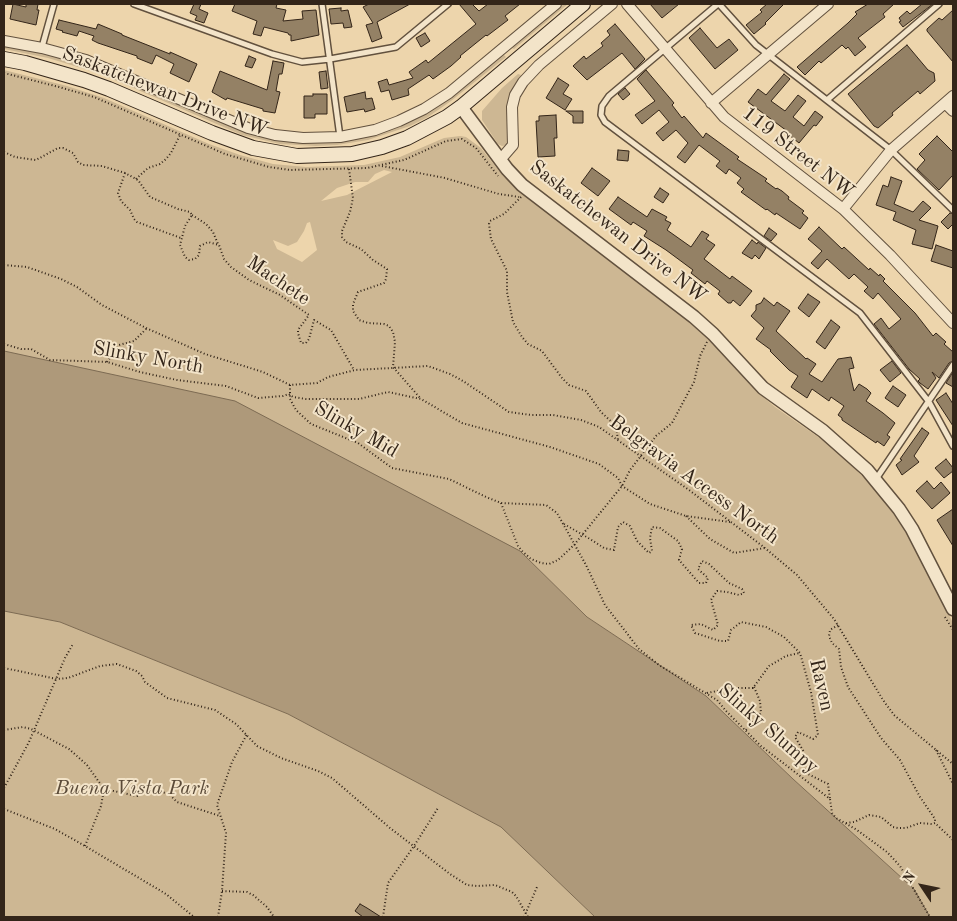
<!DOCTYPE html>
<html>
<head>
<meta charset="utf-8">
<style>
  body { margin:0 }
  #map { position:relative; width:957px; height:921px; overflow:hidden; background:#edd5ac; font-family:"Old Standard TT",serif }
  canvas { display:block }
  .frame { position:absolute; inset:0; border:5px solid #332519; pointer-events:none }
  .north { position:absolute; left:897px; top:861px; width:50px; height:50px; -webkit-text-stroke:4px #f3e4c9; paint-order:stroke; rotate:304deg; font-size:14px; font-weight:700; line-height:20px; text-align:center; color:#332519 }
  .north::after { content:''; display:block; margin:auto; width:18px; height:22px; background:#332519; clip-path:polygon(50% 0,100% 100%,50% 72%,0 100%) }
</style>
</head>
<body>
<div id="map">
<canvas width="957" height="921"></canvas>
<div class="frame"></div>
<div class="north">N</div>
</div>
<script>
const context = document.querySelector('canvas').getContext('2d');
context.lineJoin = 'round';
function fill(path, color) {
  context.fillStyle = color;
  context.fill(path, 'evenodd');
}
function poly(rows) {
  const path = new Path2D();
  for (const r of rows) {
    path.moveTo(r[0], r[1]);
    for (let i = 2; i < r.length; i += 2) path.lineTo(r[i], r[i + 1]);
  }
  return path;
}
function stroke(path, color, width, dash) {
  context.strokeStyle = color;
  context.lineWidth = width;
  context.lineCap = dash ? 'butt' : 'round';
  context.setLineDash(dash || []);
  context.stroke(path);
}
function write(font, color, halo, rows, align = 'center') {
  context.font = font + ' "Old Standard TT",serif';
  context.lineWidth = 4;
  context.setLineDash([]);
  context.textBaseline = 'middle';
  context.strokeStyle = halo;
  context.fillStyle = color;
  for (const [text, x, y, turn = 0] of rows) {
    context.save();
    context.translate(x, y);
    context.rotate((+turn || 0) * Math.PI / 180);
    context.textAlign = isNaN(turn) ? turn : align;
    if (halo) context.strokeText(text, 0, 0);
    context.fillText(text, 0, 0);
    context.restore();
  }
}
fill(poly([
  [562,4,568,4,514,49,512,48],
  [4,45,47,54,93,67,247,132,296,142,316,142,383,132,503,54,506,57,451,101,428,117,410,126,368,140,337,145,316,146,280,144,242,135,101,74,48,58,4,49],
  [4,70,67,86,104,98,209,144,240,155,273,164,306,167,364,165,400,157,444,138,460,136,466,137,481,148,503,176,523,194,697,328,723,353,756,391,775,407,834,448,871,485,900,522,914,545,953,623,953,917,930,917,914,889,793,779,706,696,587,617,520,551,20,356,4,351],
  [384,170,392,172,347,195,321,201,337,188,355,182,368,182,375,174],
  [310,222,317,250,302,262,277,249,273,240,288,246,297,242,304,231,307,223],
  [518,74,521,75,520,78,510,95,510,139,507,145,502,146,498,144,482,120,482,111,502,88],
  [4,606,60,622,288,714,501,827,595,917,4,917]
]), '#cdb793');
const water = poly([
  [4,351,235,401,520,551,587,617,706,696,793,779,914,889,930,917,595,917,501,827,288,714,60,622,4,611,4,351]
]);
fill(water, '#ae997a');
stroke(water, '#7d6b53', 1);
const building = poly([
  [13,4,26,7,26,4,38,4,37,10,39,10,36,25,10,19,13,4],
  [194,4,201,4,199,9,208,13,204,23,195,20,197,16,190,13,194,4],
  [235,4,277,4,276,8,286,10,283,21,303,19,302,11,316,10,319,35,291,41,291,35,289,35,288,33,264,27,261,36,253,34,257,21,232,11,235,4],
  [369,4,410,4,377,22,382,38,372,42,366,25,373,23,363,7,369,4],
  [459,4,472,4,479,11,488,4,520,4,505,16,508,20,487,36,486,35,460,56,461,57,451,66,433,79,429,75,408,89,409,95,392,100,389,90,381,92,378,82,387,79,389,85,413,78,409,72,426,60,428,63,476,24,459,4],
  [650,4,679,4,662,18,650,4],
  [767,4,784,4,765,23,766,24,754,34,746,25,762,12,760,10,767,4],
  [868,4,894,4,883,14,885,17,858,38,866,47,855,56,848,47,846,49,842,45,821,63,819,61,805,75,797,67,848,23,857,14,855,12,868,4],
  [922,4,933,4,903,27,899,22,901,21,899,18,907,11,910,14,922,4],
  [341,8,341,11,348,10,352,27,344,28,343,23,331,24,329,9,341,8],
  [953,10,953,62,927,31,927,29,939,18,942,20,953,10],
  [59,20,96,29,98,24,122,34,122,35,170,54,170,52,197,64,189,82,170,73,174,64,156,55,152,64,137,58,137,56,98,43,92,40,94,36,79,31,77,36,62,32,63,31,56,29,59,20],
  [615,24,645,59,635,69,622,53,587,80,573,66,584,56,586,59,603,46,601,43,610,35,607,31,615,24],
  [700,28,717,48,729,39,738,50,715,69,689,38,700,28],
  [425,33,430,41,421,47,416,38,425,33],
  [907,45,928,70,934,73,935,81,920,94,918,91,892,113,893,115,878,128,874,126,848,94,907,45],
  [249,56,256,59,252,68,245,66,249,56],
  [273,61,284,63,282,74,279,74,276,91,280,92,275,113,263,111,263,109,227,98,226,100,212,92,220,71,267,90,273,61],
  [646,70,674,103,672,105,682,118,684,116,703,138,706,133,739,157,737,159,767,179,765,181,776,189,777,188,782,191,789,197,788,199,804,211,802,213,808,218,800,229,776,213,775,215,767,209,766,210,741,192,744,189,737,183,741,178,729,169,726,174,716,166,720,161,699,145,685,163,677,157,688,143,676,130,663,141,656,133,669,122,659,110,642,124,635,115,655,101,637,79,646,70],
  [326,71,328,88,321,89,319,72,326,71],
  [784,74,790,79,771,101,785,111,798,95,806,101,793,117,804,126,815,111,823,117,816,126,814,125,799,143,789,135,787,131,748,102,758,89,766,95,784,74],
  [558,78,569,85,563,94,572,99,565,110,546,98,558,78],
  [625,88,630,94,623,100,618,94,625,88],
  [365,92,366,99,372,98,375,109,365,112,364,109,347,112,344,97,365,92],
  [313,94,327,94,327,114,315,114,315,118,304,118,304,96,313,96,313,94],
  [566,111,583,111,583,123,573,123,573,116,566,111],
  [556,115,557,138,554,138,555,156,538,157,536,121,539,121,539,116,556,115],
  [937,136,953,152,953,175,939,190,917,169,925,160,919,154,937,136],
  [618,150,629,151,628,161,617,160,618,150],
  [592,168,610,181,598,196,581,183,592,168],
  [891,177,902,181,894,204,913,212,923,201,931,208,919,220,938,226,932,249,912,244,916,230,893,220,896,212,876,205,883,185,888,187,891,177],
  [660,188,669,194,663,203,654,197,660,188],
  [618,197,647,217,652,209,667,217,665,220,671,223,667,230,691,247,702,231,709,235,706,239,715,245,704,259,730,279,732,276,752,291,740,306,733,300,731,303,728,303,718,294,720,291,707,281,705,284,691,273,693,270,666,250,644,236,647,231,633,222,631,225,609,209,618,197],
  [950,213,953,214,953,224,948,229,941,222,950,213],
  [819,227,842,249,844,247,869,270,870,268,879,276,880,274,885,279,883,281,915,313,933,336,936,333,946,342,944,344,953,352,953,361,949,363,939,378,932,372,936,378,928,389,920,383,918,381,920,379,909,369,874,324,881,318,889,329,901,319,878,293,873,299,864,291,868,287,854,274,849,279,827,259,818,269,811,263,822,251,808,239,819,227],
  [769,228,777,234,771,241,764,236,769,228],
  [752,240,757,244,758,242,766,248,759,259,755,255,752,259,742,253,752,240],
  [936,245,953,251,953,268,931,261,936,245],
  [808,294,820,302,809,317,798,308,808,294],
  [764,298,774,306,777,302,790,311,776,331,806,359,807,358,816,364,809,374,822,382,838,359,851,357,854,368,849,369,854,391,859,384,867,389,871,393,866,401,883,413,895,423,887,435,890,437,884,446,877,441,876,443,842,420,842,418,838,415,844,406,831,397,829,401,812,389,807,398,791,387,798,376,789,370,770,351,771,350,756,339,764,328,751,316,756,310,756,305,761,303,764,298],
  [831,320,840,327,825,349,816,342,831,320],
  [892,361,901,373,890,382,880,370,892,361],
  [953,372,953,387,946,383,953,372],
  [893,386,906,395,898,407,885,398,893,386],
  [946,393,953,404,953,426,936,400,946,393],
  [922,428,929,433,914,456,919,462,902,475,896,465,902,460,900,459,922,428],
  [946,459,953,468,953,471,944,478,935,468,946,459],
  [927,481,934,489,941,482,950,493,932,509,916,491,927,481],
  [953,509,953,546,937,520,953,509],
  [360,904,367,908,381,917,363,917,355,911,360,904]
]);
fill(building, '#948165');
stroke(building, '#332519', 1);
const service = poly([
  [134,4,272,54,302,62,330,59,396,47,448,4],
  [322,4,340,137],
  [718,4,609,96,602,106,601,115,605,122,860,313,929,402,953,446],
  [719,4,756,45,891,150,953,210],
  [42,47,54,4],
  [827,100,939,4],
  [876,479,953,365]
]);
const minor = poly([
  [627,4,724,117,843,209,890,255,953,323],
  [4,41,42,48,86,60,248,128,275,135,303,138,340,137,375,130,399,121,424,109,449,93,556,4],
  [711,103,828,4],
  [945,103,953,111],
  [500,160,513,145,512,107,515,95,523,82,539,65,612,4],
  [843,209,891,150,953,96]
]);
const tertiary = poly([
  [461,107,507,169,522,185,694,317,713,334,763,388,823,431,867,470,899,509,912,529,953,609]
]);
const secondary = poly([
  [4,59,25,63,84,80,109,89,212,133,253,148,297,156,352,154,382,147,407,138,447,117,461,107,583,4]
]);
stroke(service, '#62513e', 8);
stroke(minor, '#62513e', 12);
stroke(tertiary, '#62513e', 15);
stroke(secondary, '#332519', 16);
stroke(poly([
  [4,73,59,87,94,97,225,154,269,167,290,170,367,168,404,160,446,141,462,139,476,148,498,176],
  [4,152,15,157,36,160,58,148,63,148,73,153,78,162,83,165,102,166,125,173,138,180,150,197,178,209,190,212,192,215,185,226,180,245,185,257,189,260,195,259,199,255,200,246,208,242,219,245,224,259,231,267,249,280,280,295,309,315,298,330,298,333,301,343,306,343,309,339,314,320,331,330,354,370],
  [382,166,445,178,499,194,519,197],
  [349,169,353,198,350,212,342,231,342,237,346,242,361,249,373,260,387,269,386,279,384,283,358,292,353,304,353,311,359,320,368,323,384,324,389,326,393,332,395,342,393,367,421,399],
  [125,173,118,193,121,201,130,210,134,219,137,222,181,238],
  [136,179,148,168,160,164,166,159,171,153,180,135],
  [521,197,504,214,490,221,489,224,491,239,507,271,507,292,513,322,522,337,528,344,542,351,562,378,569,385,586,391,601,412,616,426,618,440],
  [192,215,206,224,213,232,218,244],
  [4,265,27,267,61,279,77,287,102,305,146,328,205,354,263,372,290,385,317,383,328,377,355,370,428,366,450,374,463,381,509,412,531,415,553,415,581,420,599,427,689,490,765,548,797,575,834,619,883,700,894,715,953,764],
  [4,344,21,349,31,349,50,360,107,362,140,372,177,380,226,386,258,398,283,396,289,394],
  [107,362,119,345,134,341,147,328],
  [290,385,290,399,296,410,311,424,358,443,392,468,449,479,486,497,501,503,546,505,557,513,586,565,605,605,639,649,659,665,717,700,726,711,761,746,830,799,832,813,836,818,857,830,887,852,900,866,930,917],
  [289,394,293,397,306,399,359,399,388,392,421,399,462,423,550,447,599,464,618,478,622,486,650,504,686,516,730,522],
  [501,503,518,546,522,551,531,559,541,563,549,564,558,560,574,545,622,486,630,470,656,436,672,423,694,382,700,356,707,342],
  [686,516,710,539,734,553,765,548],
  [564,524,590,539,604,548,614,550,618,527,623,522,630,526,637,541,649,553,652,551,650,538,652,527,660,528,678,541,682,549,679,560,699,583,706,583,708,578,698,569,702,561,709,564,729,583,742,589,744,593,739,595,727,592,717,591,711,600,718,625,713,630,701,624,691,625,695,633,720,641,728,641,731,630,741,622,766,627,784,637,800,653,811,692,818,735,813,739,798,732,795,737,804,752,800,761,808,774,828,784,830,799],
  [945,617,953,630],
  [838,625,830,630,829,636,832,643,839,649,841,667,848,687,881,738,900,760,920,797,935,819,935,823],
  [4,668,57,679,68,678,100,666,117,664,136,671,142,676,145,682,167,698,215,710,236,724,257,746,281,758,318,771,332,778,390,828,450,874,467,885,477,886,495,885,512,892,516,896,528,917],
  [707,693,732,688,753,688,769,666,786,656,800,653],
  [4,730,23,727,31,729,69,749,87,765,104,789,137,796,148,791,168,793,177,802,220,816],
  [746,730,761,713,760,701,754,687],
  [936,750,953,784],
  [4,788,29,742,65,658,73,644],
  [4,809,55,829,85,846,166,894,194,917],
  [953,820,953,822],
  [846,823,854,822,869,815,881,817,893,827,898,828,906,828,920,823,932,824,935,823,953,840],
  [85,846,101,806,104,789],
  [222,891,247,892,253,895,267,907,274,917],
  [218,917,222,891,226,833,217,805,232,762,247,734],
  [383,917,388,883,414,846,438,808],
  [524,917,537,887]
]), '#332519', 2, [1, 2.5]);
stroke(service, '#f3e4c9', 5);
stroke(minor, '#f3e4c9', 10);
stroke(tertiary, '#f3e4c9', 12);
stroke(secondary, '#f3e4c9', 14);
write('20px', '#332519', '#f3e4c9', [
  ["Saskatchewan Drive NW",165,92,21],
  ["119 Street NW",798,153,38],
  ["Saskatchewan Drive NW",618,232,38],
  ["Machete",278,281,34],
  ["Slinky North",148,358,10],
  ["Slinky Mid",356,430,30],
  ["Belgravia Access North",694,480,36],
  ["Raven",821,685,77],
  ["Slinky Slumpy",768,729,41]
]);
write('italic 20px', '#5a4a38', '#f3e4c9', [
  ["Buena Vista Park",132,789]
]);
</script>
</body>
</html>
